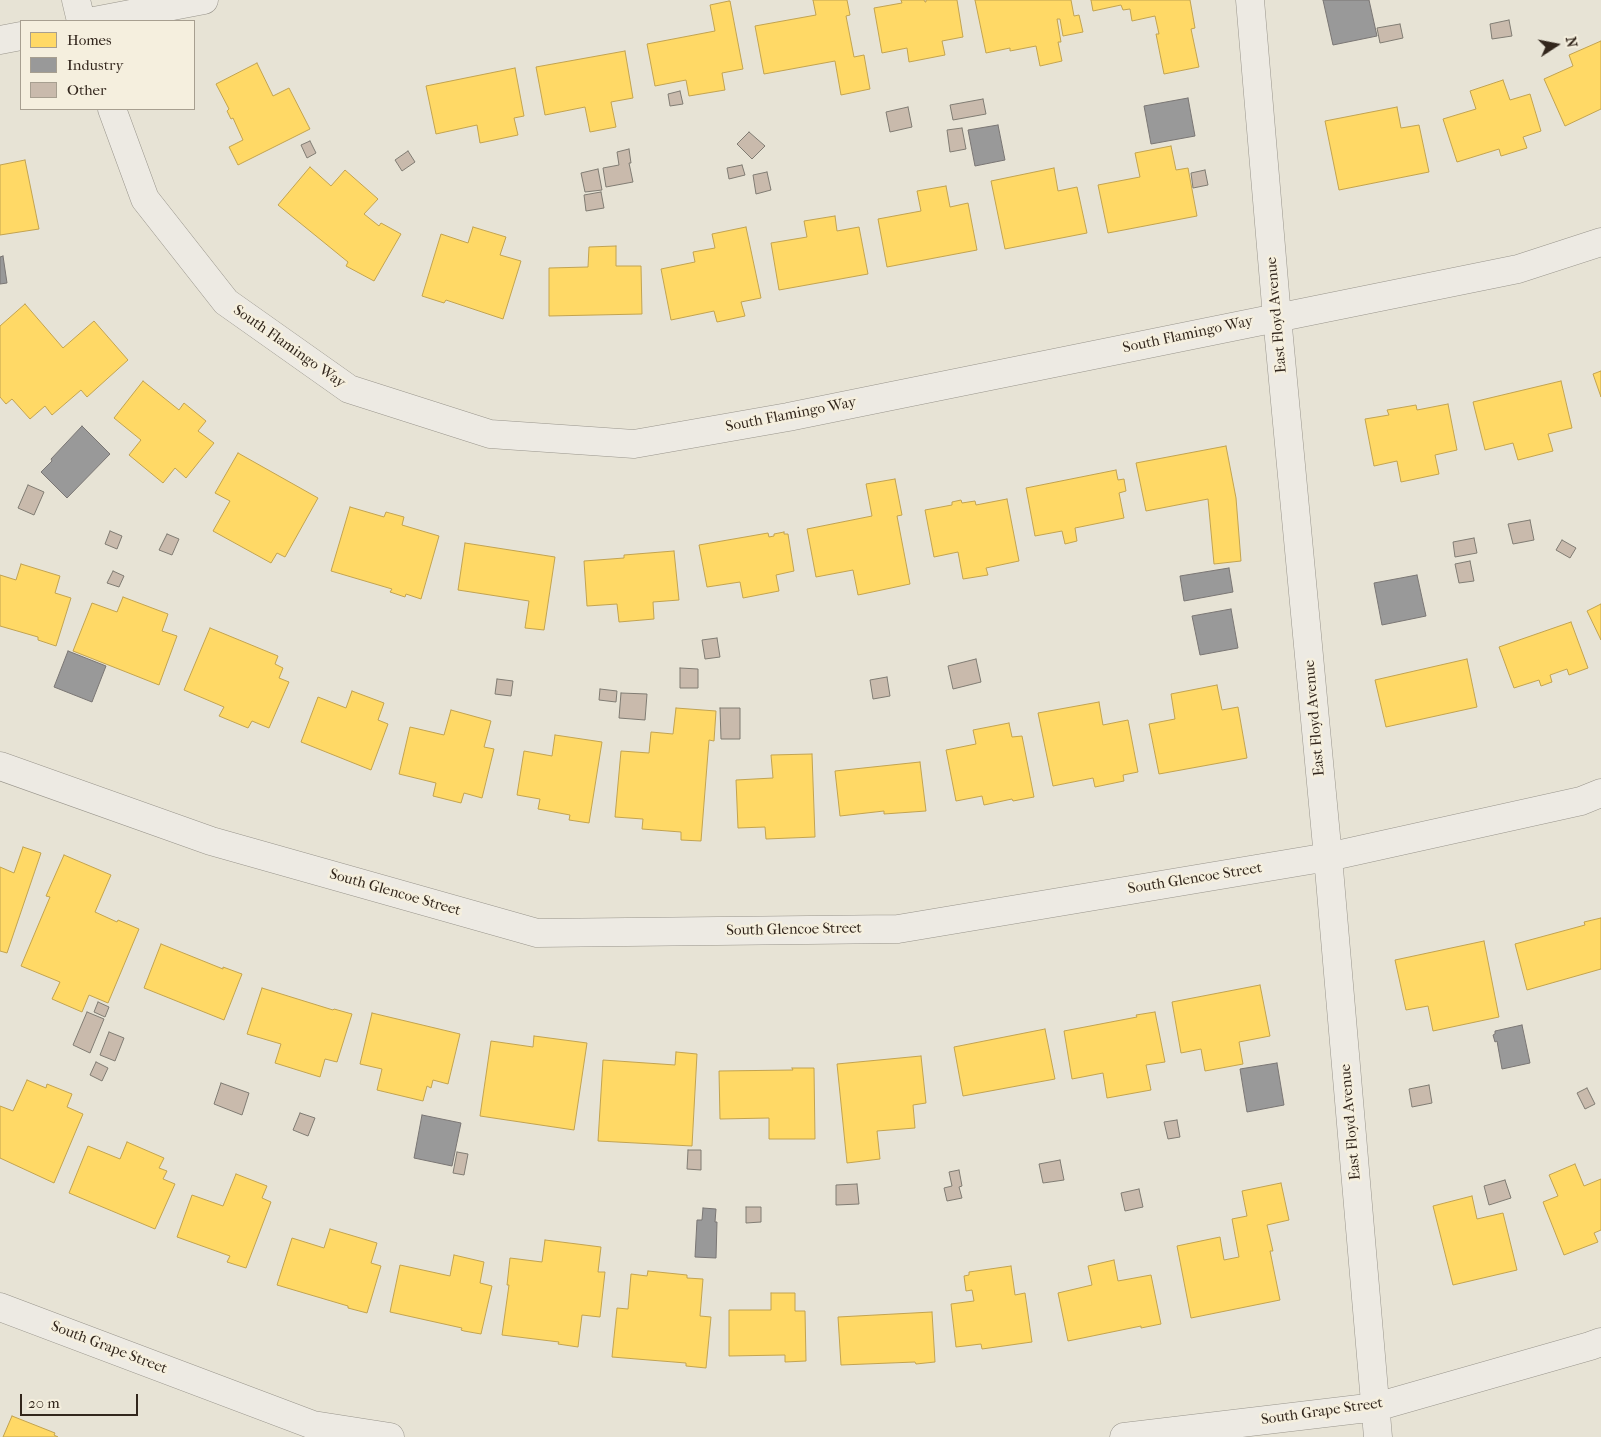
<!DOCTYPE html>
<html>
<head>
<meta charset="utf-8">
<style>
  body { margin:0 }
  #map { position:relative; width:1601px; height:1437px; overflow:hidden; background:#e7e3d5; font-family:"IM FELL French Canon",serif }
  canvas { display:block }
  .legend { position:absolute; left:20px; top:20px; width:175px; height:90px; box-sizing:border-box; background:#f5efde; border:1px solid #a79f90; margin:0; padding:6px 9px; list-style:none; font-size:15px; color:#32261c }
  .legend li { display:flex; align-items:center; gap:10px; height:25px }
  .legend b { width:25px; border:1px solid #a79f90 }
  .north { position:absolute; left:1531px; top:20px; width:50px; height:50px; -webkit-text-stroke:4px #f5efde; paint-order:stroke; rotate:79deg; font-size:14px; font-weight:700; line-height:20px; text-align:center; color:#32261c }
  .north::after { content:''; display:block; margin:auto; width:18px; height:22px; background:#32261c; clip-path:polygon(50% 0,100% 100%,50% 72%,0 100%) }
  .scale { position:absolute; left:20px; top:1394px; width:118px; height:22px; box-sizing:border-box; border:2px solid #32261c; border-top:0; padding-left:6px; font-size:15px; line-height:18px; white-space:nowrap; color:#32261c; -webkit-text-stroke:4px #f5efde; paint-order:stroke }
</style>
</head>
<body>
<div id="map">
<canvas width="1601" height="1437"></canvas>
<ul class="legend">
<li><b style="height:14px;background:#ffd966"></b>Homes</li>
<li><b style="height:14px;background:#999"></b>Industry</li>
<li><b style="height:14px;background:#c9baac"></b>Other</li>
</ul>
<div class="north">N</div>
<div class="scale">20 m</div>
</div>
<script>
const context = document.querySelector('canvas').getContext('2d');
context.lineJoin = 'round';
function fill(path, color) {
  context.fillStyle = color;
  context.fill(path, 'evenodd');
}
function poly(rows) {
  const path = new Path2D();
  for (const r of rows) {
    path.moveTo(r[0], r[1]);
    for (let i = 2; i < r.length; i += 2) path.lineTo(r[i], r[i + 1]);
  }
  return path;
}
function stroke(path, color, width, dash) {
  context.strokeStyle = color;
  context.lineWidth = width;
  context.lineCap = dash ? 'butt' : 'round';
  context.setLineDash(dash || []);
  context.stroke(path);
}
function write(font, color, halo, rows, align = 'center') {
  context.font = font + ' "IM FELL French Canon",serif';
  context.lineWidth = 5;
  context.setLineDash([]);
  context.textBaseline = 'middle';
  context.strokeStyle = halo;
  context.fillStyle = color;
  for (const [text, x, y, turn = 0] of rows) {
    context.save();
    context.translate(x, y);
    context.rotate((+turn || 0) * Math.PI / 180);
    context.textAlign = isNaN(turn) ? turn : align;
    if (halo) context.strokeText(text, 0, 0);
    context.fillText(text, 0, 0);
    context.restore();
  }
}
const homes = poly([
  [813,0,847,0,850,15,846,16,854,57,864,55,870,89,841,95,835,61,764,74,755,26,816,15,813,0],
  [901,0,924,0,925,2,926,2,926,0,957,0,963,37,942,41,945,55,909,62,907,48,882,53,874,8,902,3,901,0],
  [975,0,1071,0,1074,16,1079,15,1083,32,1063,36,1060,19,1057,19,1061,42,1058,42,1062,61,1040,66,1036,46,1010,51,1010,48,986,53,975,0],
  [1091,0,1190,0,1195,28,1191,29,1199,67,1164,74,1156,34,1159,34,1155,16,1132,21,1130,9,1123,10,1121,5,1093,11,1091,0],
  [729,1,730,1,743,69,722,73,725,90,689,96,686,80,655,86,647,44,715,31,710,5,729,1],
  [1601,41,1601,109,1565,126,1544,79,1573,66,1569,55,1601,41],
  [625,51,633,98,611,102,616,127,590,132,585,107,545,115,536,67,625,51],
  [257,63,273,96,289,88,310,129,238,165,229,147,243,140,233,118,231,119,227,111,229,109,216,84,257,63],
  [515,68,524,116,514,118,518,135,480,143,477,125,436,134,426,86,515,68],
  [1503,80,1510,100,1530,94,1541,131,1523,137,1527,148,1501,156,1499,149,1457,162,1443,119,1476,109,1470,91,1503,80],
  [1397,107,1401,128,1419,125,1429,172,1339,190,1325,121,1397,107],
  [1171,146,1176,170,1188,168,1197,216,1108,233,1098,185,1140,177,1135,153,1171,146],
  [25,160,39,229,0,235,0,165,25,160],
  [310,167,331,186,345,170,378,199,364,214,379,226,381,223,401,234,374,281,346,266,348,262,278,205,310,167],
  [1054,168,1058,191,1077,187,1087,233,1005,249,991,181,1054,168],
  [946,186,950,207,968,203,977,250,887,267,878,219,921,211,917,191,946,186],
  [835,216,837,231,859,227,868,274,779,290,771,243,807,237,804,221,835,216],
  [473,227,506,237,500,255,521,261,503,319,446,300,444,303,422,296,441,234,468,243,473,227],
  [746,227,761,298,741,302,745,316,717,322,714,311,671,320,661,269,695,262,693,252,715,248,712,234,746,227],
  [616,246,616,266,641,266,642,314,549,316,549,268,588,267,589,247,616,246],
  [25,304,63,348,94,321,128,360,87,397,81,390,52,415,45,406,30,419,12,399,6,404,0,397,0,326,25,304],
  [1601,371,1601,397,1593,374,1601,371],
  [143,381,179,410,184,403,206,421,198,431,214,443,186,478,175,468,163,483,129,455,141,440,114,418,143,381],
  [1561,381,1572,428,1548,434,1553,451,1518,460,1513,443,1485,450,1473,402,1561,381],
  [1448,404,1457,450,1435,455,1439,474,1401,482,1397,461,1374,466,1365,419,1389,415,1387,410,1416,405,1417,410,1448,404],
  [1226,446,1236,498,1241,561,1214,564,1208,499,1146,511,1136,463,1226,446],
  [238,453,318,498,285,557,277,553,271,563,213,531,230,501,215,493,238,453],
  [1116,470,1118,480,1124,479,1126,491,1119,493,1124,518,1075,528,1077,541,1065,544,1062,531,1035,536,1026,488,1116,470],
  [895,479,902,515,897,516,910,584,858,595,853,570,816,577,807,529,872,516,866,484,895,479],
  [1007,499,1019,561,986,568,988,575,963,579,958,552,934,557,925,510,952,505,952,502,961,500,962,503,975,501,976,505,1007,499],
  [350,507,384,517,386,512,404,517,402,525,439,536,421,599,406,594,405,597,390,592,392,589,331,571,350,507],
  [784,532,784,534,788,534,794,571,776,575,779,591,743,598,740,582,707,587,699,545,768,533,769,537,774,536,774,534,784,532],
  [465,543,555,557,544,630,525,628,529,601,458,590,465,543],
  [674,551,679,600,653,602,654,619,619,622,617,604,587,606,584,561,624,558,624,555,674,551],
  [21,564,60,576,55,593,71,598,56,646,38,640,38,637,0,626,0,575,16,580,21,564],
  [123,597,168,614,162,631,177,636,159,685,73,651,92,603,117,612,123,597],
  [1601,604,1601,640,1587,611,1601,604],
  [1571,622,1588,668,1569,675,1567,669,1550,675,1552,682,1541,686,1539,680,1514,688,1499,647,1571,622],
  [210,628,278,656,275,664,283,668,279,678,289,682,269,728,252,721,248,728,219,716,224,707,184,690,210,628],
  [1467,659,1477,707,1386,727,1375,680,1467,659],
  [1217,685,1222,710,1238,707,1247,758,1159,774,1149,724,1175,719,1171,694,1217,685],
  [352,691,384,703,378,720,388,724,371,770,301,742,318,697,346,708,352,691],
  [1099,702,1103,725,1128,720,1138,772,1123,775,1124,781,1095,787,1093,778,1053,786,1038,713,1099,702],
  [676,708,716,711,714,741,709,740,701,841,681,840,681,832,642,829,643,819,615,817,621,751,649,753,651,732,673,734,676,708],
  [451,710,491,721,484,747,494,749,482,798,464,793,461,803,433,796,436,783,399,774,410,727,444,735,451,710],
  [1009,723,1012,737,1022,736,1034,797,1013,801,1012,799,984,805,982,796,956,801,946,750,976,744,973,730,1009,723],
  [555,735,602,742,589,823,569,820,570,815,538,809,540,799,517,795,524,751,552,756,555,735],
  [812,754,815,837,766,839,765,827,738,828,736,780,773,778,771,755,812,754],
  [920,762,926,811,884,814,884,811,840,816,835,771,920,762],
  [23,847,41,853,7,953,0,951,0,867,14,873,23,847],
  [64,855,111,875,95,912,117,922,118,920,139,929,108,1003,89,995,82,1012,52,999,60,982,21,966,50,897,46,896,64,855],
  [1601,918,1601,969,1527,990,1515,944,1585,925,1584,922,1601,918],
  [1484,941,1499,1017,1433,1031,1428,1006,1406,1010,1395,960,1484,941],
  [161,944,223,969,223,967,242,974,224,1020,144,988,161,944],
  [1260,985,1270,1036,1239,1042,1243,1064,1205,1071,1201,1049,1181,1053,1172,1002,1260,985],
  [262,988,333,1010,334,1009,352,1014,337,1062,325,1059,320,1077,275,1063,281,1044,247,1034,262,988],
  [1155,1012,1165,1062,1146,1065,1151,1090,1107,1098,1103,1073,1072,1079,1064,1031,1137,1017,1136,1015,1155,1012],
  [372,1013,460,1034,448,1084,433,1080,431,1088,427,1086,423,1101,377,1090,382,1069,360,1064,372,1013],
  [1045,1029,1055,1079,963,1096,954,1047,1045,1029],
  [534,1036,587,1043,574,1130,480,1116,491,1041,533,1047,534,1036],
  [676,1052,697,1054,692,1146,598,1141,603,1060,675,1065,676,1052],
  [921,1056,926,1103,913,1105,915,1128,877,1131,880,1159,847,1163,837,1064,921,1056],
  [792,1068,814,1068,815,1139,769,1139,769,1118,720,1119,719,1071,793,1070,792,1068],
  [27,1080,46,1088,47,1084,72,1094,67,1107,83,1114,54,1183,0,1158,0,1106,13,1111,27,1080],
  [127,1142,164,1158,159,1168,167,1171,163,1179,175,1184,155,1229,69,1193,88,1146,120,1159,127,1142],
  [1575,1164,1584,1186,1601,1179,1601,1230,1594,1233,1598,1242,1564,1255,1543,1202,1558,1196,1549,1175,1575,1164],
  [236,1174,267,1186,262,1198,271,1202,246,1268,227,1262,230,1256,177,1237,192,1195,223,1206,236,1174],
  [1281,1183,1289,1220,1267,1225,1273,1251,1270,1251,1280,1300,1191,1318,1177,1246,1220,1237,1224,1260,1239,1257,1232,1219,1247,1216,1242,1191,1281,1183],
  [1472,1196,1477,1219,1503,1213,1517,1270,1453,1285,1433,1206,1472,1196],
  [330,1229,377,1243,371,1263,381,1266,367,1313,348,1308,348,1306,277,1285,292,1238,324,1248,330,1229],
  [545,1240,601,1247,598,1272,605,1272,600,1317,582,1315,578,1347,558,1344,559,1342,502,1335,509,1285,507,1285,510,1258,542,1262,545,1240],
  [454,1255,484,1262,480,1283,492,1286,481,1334,464,1331,461,1330,462,1328,390,1312,400,1265,450,1276,454,1255],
  [1114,1260,1118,1281,1151,1275,1161,1324,1141,1328,1141,1326,1068,1341,1058,1293,1092,1285,1088,1266,1114,1260],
  [1011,1266,1015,1295,1025,1293,1032,1342,982,1349,981,1344,956,1347,951,1304,974,1301,972,1290,966,1291,964,1276,969,1275,969,1272,1011,1266],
  [648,1271,687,1275,687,1278,703,1279,700,1316,711,1317,706,1368,686,1366,686,1363,612,1357,617,1308,628,1309,631,1274,647,1276,648,1271],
  [771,1293,795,1293,795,1311,805,1311,806,1361,785,1362,785,1355,729,1356,729,1310,771,1310,771,1293],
  [932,1312,935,1362,916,1364,915,1362,841,1365,838,1317,932,1312],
  [12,1416,55,1433,54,1435,58,1437,3,1437,12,1416]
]);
fill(homes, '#ffd966');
stroke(homes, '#c2a350', 1);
const industry = poly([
  [1323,0,1369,0,1377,36,1333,45,1323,0],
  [1188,98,1195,136,1151,144,1144,106,1188,98],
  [998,125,1005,160,975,166,968,130,998,125],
  [3,256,7,283,0,284,0,257,3,256],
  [82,426,110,454,67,498,41,472,52,461,51,459,82,426],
  [1229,568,1233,592,1184,601,1180,576,1229,568],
  [1417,575,1426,616,1382,625,1374,583,1417,575],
  [1231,609,1238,648,1200,655,1192,616,1231,609],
  [68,651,106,666,92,702,54,687,68,651],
  [1522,1025,1530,1063,1502,1069,1497,1041,1495,1042,1493,1035,1495,1034,1495,1031,1522,1025],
  [1277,1063,1284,1105,1247,1112,1240,1069,1277,1063],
  [422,1115,461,1123,452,1166,414,1158,422,1115],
  [703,1208,716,1209,715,1222,717,1222,716,1258,695,1257,697,1220,702,1220,703,1208]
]);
fill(industry, '#999');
stroke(industry, '#7a7674', 1);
const building = poly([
  [1509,20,1512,36,1492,39,1490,24,1509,20],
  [1400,24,1403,38,1380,43,1377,28,1400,24],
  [680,91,683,104,670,106,668,94,680,91],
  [983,99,986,114,953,120,950,105,983,99],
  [908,107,912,127,890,132,886,112,908,107],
  [962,128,966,149,950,152,947,130,962,128],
  [749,132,765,146,752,159,737,144,749,132],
  [310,141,316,153,307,158,301,145,310,141],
  [629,149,631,163,629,163,633,182,606,187,603,168,619,165,617,152,629,149],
  [408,151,415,162,402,171,395,160,408,151],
  [742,165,745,175,729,179,727,168,742,165],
  [598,169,602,190,585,192,581,173,598,169],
  [1205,170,1208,185,1193,188,1191,173,1205,170],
  [767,172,771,190,756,194,753,175,767,172],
  [601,192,604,208,586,211,584,195,601,192],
  [28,485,44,492,34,515,18,508,28,485],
  [1530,520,1534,540,1513,544,1508,524,1530,520],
  [110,531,122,536,117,549,105,544,110,531],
  [167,534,179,539,172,555,159,550,167,534],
  [1474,538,1477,553,1455,557,1453,542,1474,538],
  [1562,540,1576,548,1570,558,1556,550,1562,540],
  [1470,561,1474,581,1459,583,1455,564,1470,561],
  [113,571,124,576,119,587,107,583,113,571],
  [717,638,720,657,705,659,702,640,717,638],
  [976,659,981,682,953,689,948,666,976,659],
  [680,668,698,669,698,688,680,688,680,668],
  [887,677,890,696,873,699,870,680,887,677],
  [497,679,513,681,511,696,495,694,497,679],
  [600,689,617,691,616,702,599,700,600,689],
  [621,693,647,694,645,720,619,718,621,693],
  [720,708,740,708,740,739,721,739,720,708],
  [98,1002,109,1007,105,1017,94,1012,98,1002],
  [87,1012,104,1019,90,1053,73,1045,87,1012],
  [109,1032,124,1038,115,1061,100,1055,109,1032],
  [96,1062,108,1068,102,1081,90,1075,96,1062],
  [221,1083,249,1093,242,1115,214,1104,221,1083],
  [1429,1085,1432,1103,1412,1107,1409,1089,1429,1085],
  [1587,1088,1595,1104,1585,1109,1577,1093,1587,1088],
  [300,1113,315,1118,308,1136,293,1130,300,1113],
  [1177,1120,1180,1137,1168,1139,1164,1122,1177,1120],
  [688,1150,701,1150,701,1170,687,1169,688,1150],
  [457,1152,468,1154,464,1175,453,1173,457,1152],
  [1060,1160,1064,1180,1043,1183,1039,1164,1060,1160],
  [959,1170,962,1186,959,1187,962,1198,947,1201,944,1188,952,1186,949,1172,959,1170],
  [1505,1180,1511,1198,1489,1205,1484,1186,1505,1180],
  [857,1184,859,1204,836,1205,836,1185,857,1184],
  [1139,1189,1143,1207,1125,1211,1121,1193,1139,1189],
  [746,1207,761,1207,761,1222,746,1223,746,1207]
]);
fill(building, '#c9baac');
stroke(building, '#807c73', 1);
const minor = poly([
  [76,0,81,21],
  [1250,0,1277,317,1328,857,1378,1437],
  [94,21,204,0],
  [0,40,21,36],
  [112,109,145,199,226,302,349,389,490,434,634,444,788,417,1518,269,1601,242],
  [0,766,211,841,537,933,898,929,1328,857,1581,801,1601,793],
  [0,1307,313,1425,390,1437],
  [1124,1437,1376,1407,1590,1346,1601,1342]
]);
stroke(minor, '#99958c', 29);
stroke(minor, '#edeae3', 28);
write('15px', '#32261c', '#f5efde', [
  ["East Floyd Avenue",1277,315,-95],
  ["South Flamingo Way",1188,335,-12],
  ["South Flamingo Way",289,347,35],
  ["South Flamingo Way",791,415,-11],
  ["East Floyd Avenue",1315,718,-95],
  ["South Glencoe Street",1195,879,-9],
  ["South Glencoe Street",395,893,16],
  ["South Glencoe Street",794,930,-1],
  ["East Floyd Avenue",1351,1122,-95],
  ["South Grape Street",109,1348,21],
  ["South Grape Street",1322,1412,-8]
]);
</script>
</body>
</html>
